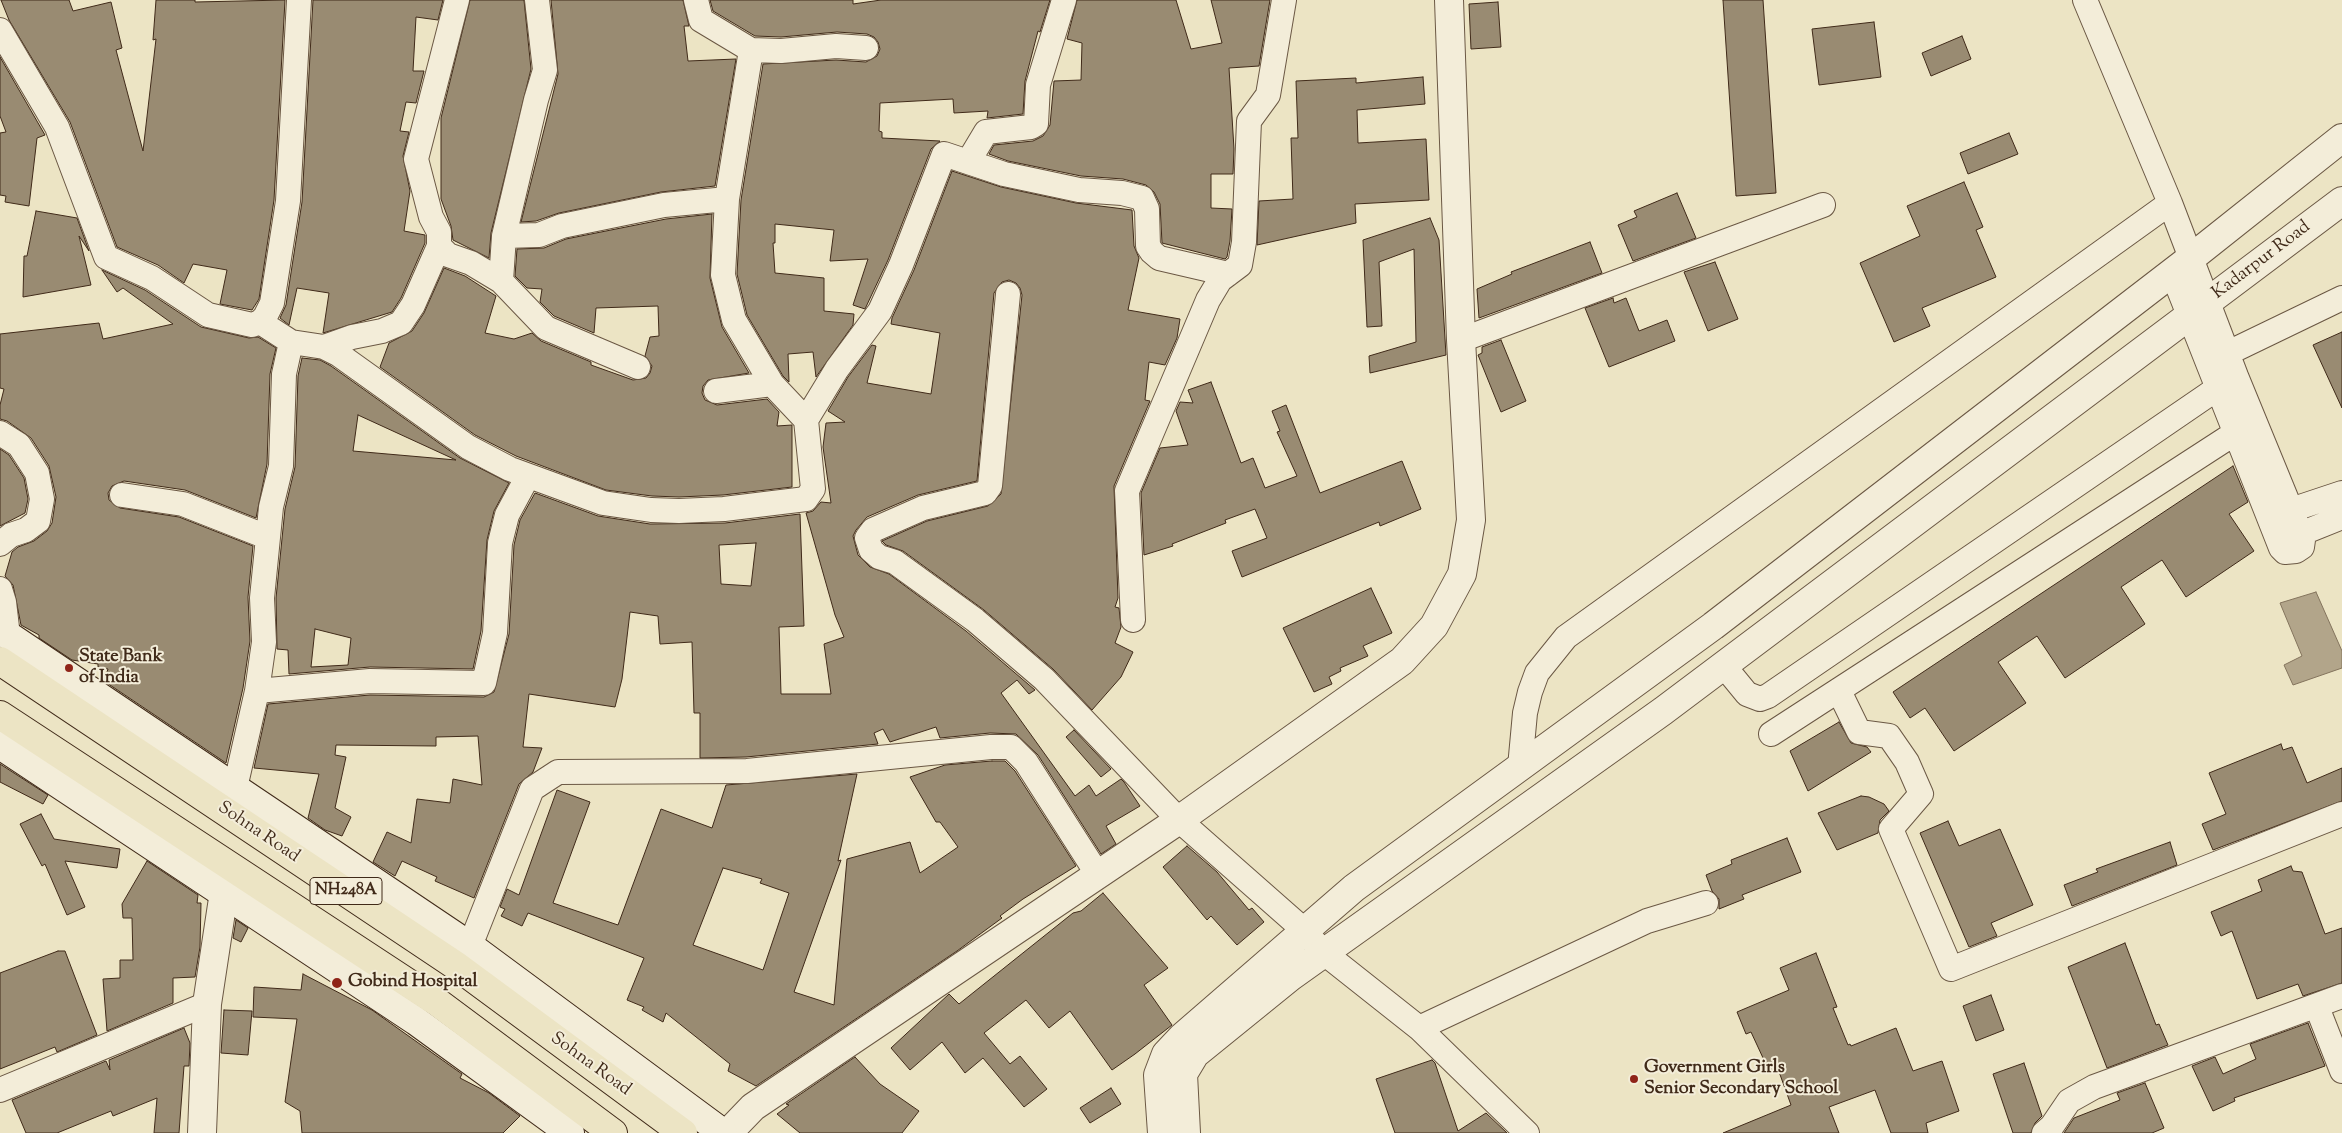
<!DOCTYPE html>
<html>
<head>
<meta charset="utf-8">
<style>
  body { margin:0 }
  canvas { display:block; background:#ece4c4 }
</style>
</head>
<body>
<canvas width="2342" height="1133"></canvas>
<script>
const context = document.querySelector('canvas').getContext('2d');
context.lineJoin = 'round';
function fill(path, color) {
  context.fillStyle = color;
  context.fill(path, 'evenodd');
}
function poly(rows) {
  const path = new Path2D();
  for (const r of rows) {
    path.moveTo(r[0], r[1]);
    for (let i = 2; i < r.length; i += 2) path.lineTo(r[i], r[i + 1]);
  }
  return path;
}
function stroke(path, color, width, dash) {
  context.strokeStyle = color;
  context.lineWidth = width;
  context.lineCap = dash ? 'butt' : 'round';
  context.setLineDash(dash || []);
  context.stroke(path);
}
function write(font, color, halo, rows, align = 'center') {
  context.font = font + ' "Sorts Mill Goudy",serif';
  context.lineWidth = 4;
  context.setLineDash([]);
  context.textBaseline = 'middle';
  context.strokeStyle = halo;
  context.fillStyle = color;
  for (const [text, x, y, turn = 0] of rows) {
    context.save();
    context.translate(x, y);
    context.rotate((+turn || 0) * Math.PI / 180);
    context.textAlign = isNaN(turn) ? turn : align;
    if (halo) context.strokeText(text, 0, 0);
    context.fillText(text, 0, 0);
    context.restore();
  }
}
const water = poly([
  [2316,592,2342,651,2342,668,2293,685,2284,665,2302,656,2280,603,2316,592]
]);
fill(water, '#b2a58a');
stroke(water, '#84745d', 1);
const building = poly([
  [1,0,69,0,73,11,111,2,122,48,116,50,143,151,156,39,153,40,156,0,195,0,195,2,285,0,274,200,259,299,252,310,220,304,227,270,193,264,184,283,158,265,117,247,70,122,9,20,1,0],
  [313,0,443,0,438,20,416,17,413,71,424,71,416,103,406,102,400,131,409,132,403,156,410,191,404,231,425,235,425,243,401,298,392,312,323,333,329,293,297,288,289,325,280,318,286,305,302,202,313,0],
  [470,0,524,0,531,69,491,233,489,258,453,240,451,226,441,199,441,118,470,0],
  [551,0,683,0,689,26,684,26,688,61,736,59,715,186,661,192,559,213,536,221,521,222,558,74,551,0],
  [710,0,853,0,853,4,881,0,1050,0,1040,32,1038,31,1025,81,1023,114,987,118,988,111,954,113,953,99,880,103,879,131,882,132,882,138,940,141,931,149,888,260,865,309,853,305,868,259,830,261,834,230,775,224,775,243,773,243,775,273,824,278,824,311,854,314,853,325,816,377,813,352,788,354,789,382,783,376,747,315,737,274,741,200,763,64,836,60,866,62,877,56,880,49,878,42,874,37,867,34,837,32,781,37,755,36,713,11,710,0],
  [1077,0,1176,0,1191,49,1222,43,1211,0,1270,0,1259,66,1229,68,1234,149,1233,174,1211,174,1211,208,1232,209,1230,241,1227,257,1225,259,1162,243,1160,204,1154,192,1146,185,1123,179,1081,176,1008,161,989,154,994,145,1033,141,1043,136,1050,125,1054,81,1081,80,1082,43,1067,39,1077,0],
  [1723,0,1763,0,1776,193,1736,196,1723,0],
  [1498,2,1501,47,1471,49,1469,4,1498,2],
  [1874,22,1881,77,1819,85,1812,29,1874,22],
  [1962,36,1971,59,1931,76,1922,53,1962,36],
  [0,57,45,135,37,138,29,206,5,202,6,196,0,195,0,133,6,132,0,116,0,57],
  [1423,77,1425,104,1357,110,1358,143,1426,139,1429,200,1355,204,1356,223,1257,245,1259,201,1293,199,1291,138,1298,138,1296,81,1356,78,1356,83,1423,77],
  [2009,133,2018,154,1968,174,1960,153,2009,133],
  [952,171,1001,187,1076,203,1132,210,1134,246,1139,258,1128,310,1180,319,1177,338,1165,365,1149,362,1145,400,1150,401,1114,486,1118,598,1115,607,1119,608,1121,627,1115,643,1133,652,1121,677,1092,710,1053,669,984,610,903,551,886,545,882,541,927,521,988,506,1001,494,1022,295,1020,288,1016,283,1009,280,1002,282,994,293,977,481,918,495,867,517,856,530,853,536,858,555,870,567,889,574,966,631,1035,690,1029,694,1017,680,1001,693,1075,796,1089,785,1096,796,1121,779,1124,782,1140,806,1106,826,1116,844,1101,854,1038,755,1016,734,990,733,940,738,936,727,890,742,883,729,874,733,878,744,746,757,700,758,700,713,694,713,692,642,660,644,658,616,630,612,622,679,615,707,529,694,523,747,542,748,533,772,519,784,474,898,435,881,437,877,402,861,395,876,373,862,387,832,411,843,417,799,450,803,453,779,482,785,478,736,436,737,436,746,336,745,335,755,346,757,335,808,351,817,342,836,325,830,308,818,319,774,254,768,268,704,370,695,484,697,494,692,509,634,514,545,520,520,535,493,598,516,650,524,725,523,800,514,804,626,779,627,781,694,831,694,824,644,844,637,835,615,806,513,813,511,821,502,831,503,823,447,826,423,845,422,828,411,848,377,872,345,876,346,867,383,931,394,940,333,891,324,892,318,914,270,952,171],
  [756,543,751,586,721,584,719,545,756,543],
  [1964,182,1983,227,1976,230,1996,277,1922,308,1930,326,1894,342,1860,263,1920,236,1907,206,1964,182],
  [1677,193,1696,238,1633,261,1618,225,1637,217,1634,211,1677,193],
  [36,211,77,218,89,251,79,236,91,285,23,297,24,256,27,256,36,211],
  [712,214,710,278,722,327,749,373,708,380,703,386,702,393,705,400,717,405,767,399,779,412,777,426,792,425,792,487,723,495,679,497,652,496,606,490,516,456,475,435,380,367,389,343,412,331,424,313,444,268,465,276,496,296,485,333,514,339,532,333,541,341,591,362,591,365,633,380,646,378,650,373,652,366,645,356,650,337,659,336,658,306,596,308,594,333,554,316,540,302,542,289,527,288,515,276,517,249,544,248,566,239,666,219,712,214],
  [1430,218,1439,240,1446,355,1370,373,1369,356,1416,342,1414,249,1379,262,1382,326,1367,327,1363,240,1430,218],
  [1590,242,1602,273,1479,318,1477,289,1512,274,1511,272,1590,242],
  [1715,262,1738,319,1708,331,1684,272,1715,262],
  [102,270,145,290,201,327,249,338,258,337,276,348,270,374,267,464,256,518,185,490,124,481,112,486,108,493,109,500,120,508,179,517,253,546,248,597,250,641,243,688,226,763,104,681,108,669,98,667,98,664,72,660,39,638,39,635,21,625,13,585,5,576,12,552,18,547,34,541,47,531,52,523,56,497,49,466,31,438,7,421,0,419,0,405,4,389,0,388,0,334,99,323,103,339,173,324,123,288,117,292,102,270],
  [1613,298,1614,303,1626,298,1639,331,1667,320,1675,341,1609,367,1585,308,1613,298],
  [2342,332,2342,408,2313,345,2342,332],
  [1501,340,1526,401,1501,412,1478,355,1482,353,1482,347,1501,340],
  [302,358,320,360,331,366,460,458,509,483,494,511,487,540,481,631,473,669,370,667,289,674,288,650,277,649,276,598,285,509,295,467,298,376,302,358],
  [358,415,456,460,353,451,358,415],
  [315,629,351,638,348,665,311,667,315,629],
  [1211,382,1241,463,1253,458,1265,488,1297,476,1277,432,1280,431,1272,411,1286,405,1320,493,1402,461,1421,509,1380,526,1379,522,1242,577,1232,551,1267,538,1255,509,1225,520,1226,523,1172,544,1173,546,1144,555,1141,493,1160,448,1188,445,1176,411,1180,402,1193,403,1188,390,1211,382],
  [0,449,9,455,24,478,28,499,25,513,0,526,0,449],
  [2233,466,2248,502,2229,514,2254,551,2186,597,2162,560,2121,587,2145,624,2065,678,2037,636,1998,662,2026,703,1954,751,1925,708,1910,718,1893,692,2233,466],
  [1371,588,1392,633,1363,646,1368,656,1340,668,1341,671,1329,677,1332,684,1314,692,1283,628,1371,588],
  [1839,722,1851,743,1867,747,1871,752,1808,791,1790,751,1839,722],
  [1074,730,1111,769,1101,777,1066,737,1074,730],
  [2281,744,2283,750,2292,747,2307,783,2342,768,2342,801,2213,850,2202,824,2226,814,2209,773,2281,744],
  [992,761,1005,761,1015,771,1076,866,1023,899,1000,916,1002,918,957,951,756,1086,728,1071,730,1064,666,1013,663,1022,642,1010,644,1007,627,1000,644,958,528,913,522,926,501,916,505,909,500,907,507,889,519,895,557,790,590,802,553,903,618,925,661,809,712,828,726,785,857,774,838,861,841,860,794,992,834,1005,847,859,910,842,920,873,958,847,940,822,936,822,910,777,945,765,992,761],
  [723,868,762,879,760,883,789,893,763,970,693,945,723,868],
  [0,764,48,795,43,804,0,782,0,764],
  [1861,796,1869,797,1884,804,1889,811,1880,820,1878,833,1837,850,1818,813,1861,796],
  [41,814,54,839,120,849,117,868,65,861,85,907,67,915,45,864,42,866,20,824,41,814],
  [1948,821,1959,846,2000,829,2033,905,1991,923,1997,936,1969,947,1920,833,1948,821],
  [1787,838,1801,872,1742,895,1744,899,1719,909,1719,899,1712,891,1706,875,1732,864,1731,860,1787,838],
  [2170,842,2177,865,2072,906,2064,885,2098,872,2096,869,2170,842],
  [1187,846,1217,872,1249,910,1252,908,1264,922,1237,945,1211,916,1207,920,1163,867,1187,846],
  [147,861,198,895,197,903,201,903,200,947,195,977,173,978,173,1003,107,1031,103,979,120,978,120,960,133,960,132,918,123,918,122,904,147,861],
  [2291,866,2293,871,2302,872,2325,934,2342,928,2342,983,2303,996,2298,984,2257,999,2232,931,2221,936,2211,912,2262,891,2258,880,2291,866],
  [1103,893,1168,968,1144,985,1172,1025,1135,1054,1112,1070,1070,1011,1049,1028,1026,1000,984,1033,1010,1064,1020,1056,1047,1089,1024,1107,983,1058,965,1073,942,1042,910,1070,891,1048,949,994,959,1004,1073,913,1081,911,1103,893],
  [236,920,248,928,241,942,233,938,236,920],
  [2125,943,2156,1025,2159,1024,2168,1045,2107,1068,2068,967,2125,943],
  [58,951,65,951,97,1035,57,1052,55,1047,0,1069,0,973,58,951],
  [1816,953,1837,1007,1833,1008,1848,1045,1850,1044,1851,1046,1896,1028,1913,1071,1942,1061,1959,1111,1926,1123,1928,1133,1891,1133,1875,1090,1829,1107,1839,1133,1723,1133,1791,1105,1778,1069,1770,1073,1751,1032,1746,1034,1737,1012,1789,990,1780,968,1816,953],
  [303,974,372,1010,462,1074,460,1078,489,1093,520,1116,503,1133,302,1133,300,1111,285,1102,297,1019,253,1017,254,987,301,990,303,974],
  [1991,995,2004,1030,1976,1041,1963,1006,1991,995],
  [224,1010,252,1011,248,1055,221,1053,224,1010],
  [2308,1023,2325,1066,2234,1098,2235,1101,2213,1111,2192,1066,2215,1057,2223,1074,2256,1059,2250,1044,2308,1023],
  [184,1028,190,1043,189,1066,184,1066,179,1133,154,1133,157,1098,113,1116,111,1111,57,1133,26,1133,12,1100,106,1061,110,1070,109,1060,184,1028],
  [855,1057,880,1084,919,1111,902,1133,800,1133,777,1114,789,1105,786,1104,855,1057],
  [1432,1060,1435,1063,1458,1131,1486,1113,1507,1133,1395,1133,1376,1079,1432,1060],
  [2024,1063,2042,1116,2035,1123,2031,1133,2013,1133,1993,1074,2024,1063],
  [2145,1083,2164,1128,2152,1133,2064,1133,2074,1118,2120,1100,2117,1093,2145,1083],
  [1111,1088,1121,1104,1090,1123,1080,1108,1111,1088]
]);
fill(building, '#998b72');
stroke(building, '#402a19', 1);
const minor = poly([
  [696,0,701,20,751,50,781,51,836,46,866,48],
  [2085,0,2170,203,2236,376,2291,510,2303,540,2302,547,2296,551,2285,552,2281,548,2172,272],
  [0,30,57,127,106,257,152,278,208,315,252,325,260,322,265,317,272,303,288,201,299,0],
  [968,162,986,132,1031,127,1036,124,1038,85,1064,0],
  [504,236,539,235,562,226,664,205,727,199],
  [439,246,448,255,471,263,501,281,546,328,638,367],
  [501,281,504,236,536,100,545,70,537,0],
  [1008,294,990,486,985,493,923,508,873,530,867,538,871,550,879,557,895,562,975,620,1044,679,1179,820,1305,931,1323,952,1419,1028,1527,1133],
  [260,322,291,342,324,347,338,354,468,447,510,469,603,503,651,510,679,511,724,509,806,499,813,489,806,420,772,384,734,320,723,275,727,199,751,50],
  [1461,340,1823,205],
  [324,347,352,337,382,331,401,323,413,305,439,246,439,232,431,217,416,159,457,0],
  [2228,353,2342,298],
  [716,391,772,384],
  [806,420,837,369,880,311,901,265,944,154,1004,174,1079,190,1122,193,1142,198,1147,209,1148,246,1152,252,1159,258,1228,274],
  [0,433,19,445,37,473,42,499,38,521,26,530,11,535,0,544],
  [122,495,183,504,267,537],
  [2291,510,2342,493],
  [2300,534,2342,517],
  [0,589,4,602,8,636],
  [1133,620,1127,491,1208,300,1220,280,1240,265,1244,242,1249,121,1268,95,1284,0],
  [1724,666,1747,694,1760,699,1768,696,2231,379],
  [257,691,370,681,484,683,495,633,500,543,507,515,528,476],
  [1839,691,1859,732,1889,736,1907,762,1921,794,1891,829,1951,969,2342,814],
  [1771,734,2249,424],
  [1520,767,1525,713,1530,692,1537,673,1566,637,2170,203],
  [235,788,257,691,264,642,262,598,271,507,281,466,284,374,291,342],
  [470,946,532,789,558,772,747,771,991,747,1011,747,1026,762,1098,875],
  [2317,1007,2342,1071],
  [1419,1028,1647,921,1706,903],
  [0,1090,207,1004],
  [2044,1133,2052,1126,2069,1101,2094,1087,2342,996]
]);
const tertiary = poly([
  [202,1133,207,1004,224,892],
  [728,1133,753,1107,1179,820,1402,661,1434,626,1462,574,1471,520,1461,340,1449,0],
  [1162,1133,1158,1075,1166,1054,1182,1037,1354,888,1713,626,2191,258,2342,138],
  [1186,1133,1183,1074,1195,1054,1290,977,1663,711,2342,201]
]);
const secondary = poly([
  [0,630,470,946,723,1133],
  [0,745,416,1021,570,1133]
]);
const trunk = poly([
  [0,661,458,967,683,1133],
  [0,715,437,1002,613,1133]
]);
stroke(minor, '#6b5844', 26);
stroke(tertiary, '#6b5844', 30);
stroke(secondary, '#402a19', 30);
stroke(trunk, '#402a19', 30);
stroke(minor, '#f3edd9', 24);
stroke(tertiary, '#f3edd9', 28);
stroke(secondary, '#f3edd9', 28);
stroke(trunk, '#ece4c4', 28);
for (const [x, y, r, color] of [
  [69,668,5,"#8f2418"],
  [337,983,6,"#8f2418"],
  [1634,1079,5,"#8f2418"]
]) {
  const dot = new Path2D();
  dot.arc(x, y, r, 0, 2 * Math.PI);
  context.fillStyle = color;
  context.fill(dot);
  stroke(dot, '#f3edd9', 2);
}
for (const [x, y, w] of [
  [346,891,72]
]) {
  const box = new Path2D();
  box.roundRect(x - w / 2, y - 13.5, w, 27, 4);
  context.fillStyle = '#f3edd9';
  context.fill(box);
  stroke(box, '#402a19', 1);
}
write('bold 16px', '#402a19', null, [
  ["NH248A",346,891]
]);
write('18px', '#402a19', '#f3edd9', [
  ["Kadarpur Road",2262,261,-37],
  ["Sohna Road",258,833,34],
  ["Sohna Road",590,1065,36]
]);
write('bold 18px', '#402a19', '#f3edd9', [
  ["State Bank",79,658],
  ["of India",79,679],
  ["Gobind Hospital",348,983],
  ["Government Girls",1644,1069],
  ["Senior Secondary School",1644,1090]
], 'left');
</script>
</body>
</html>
